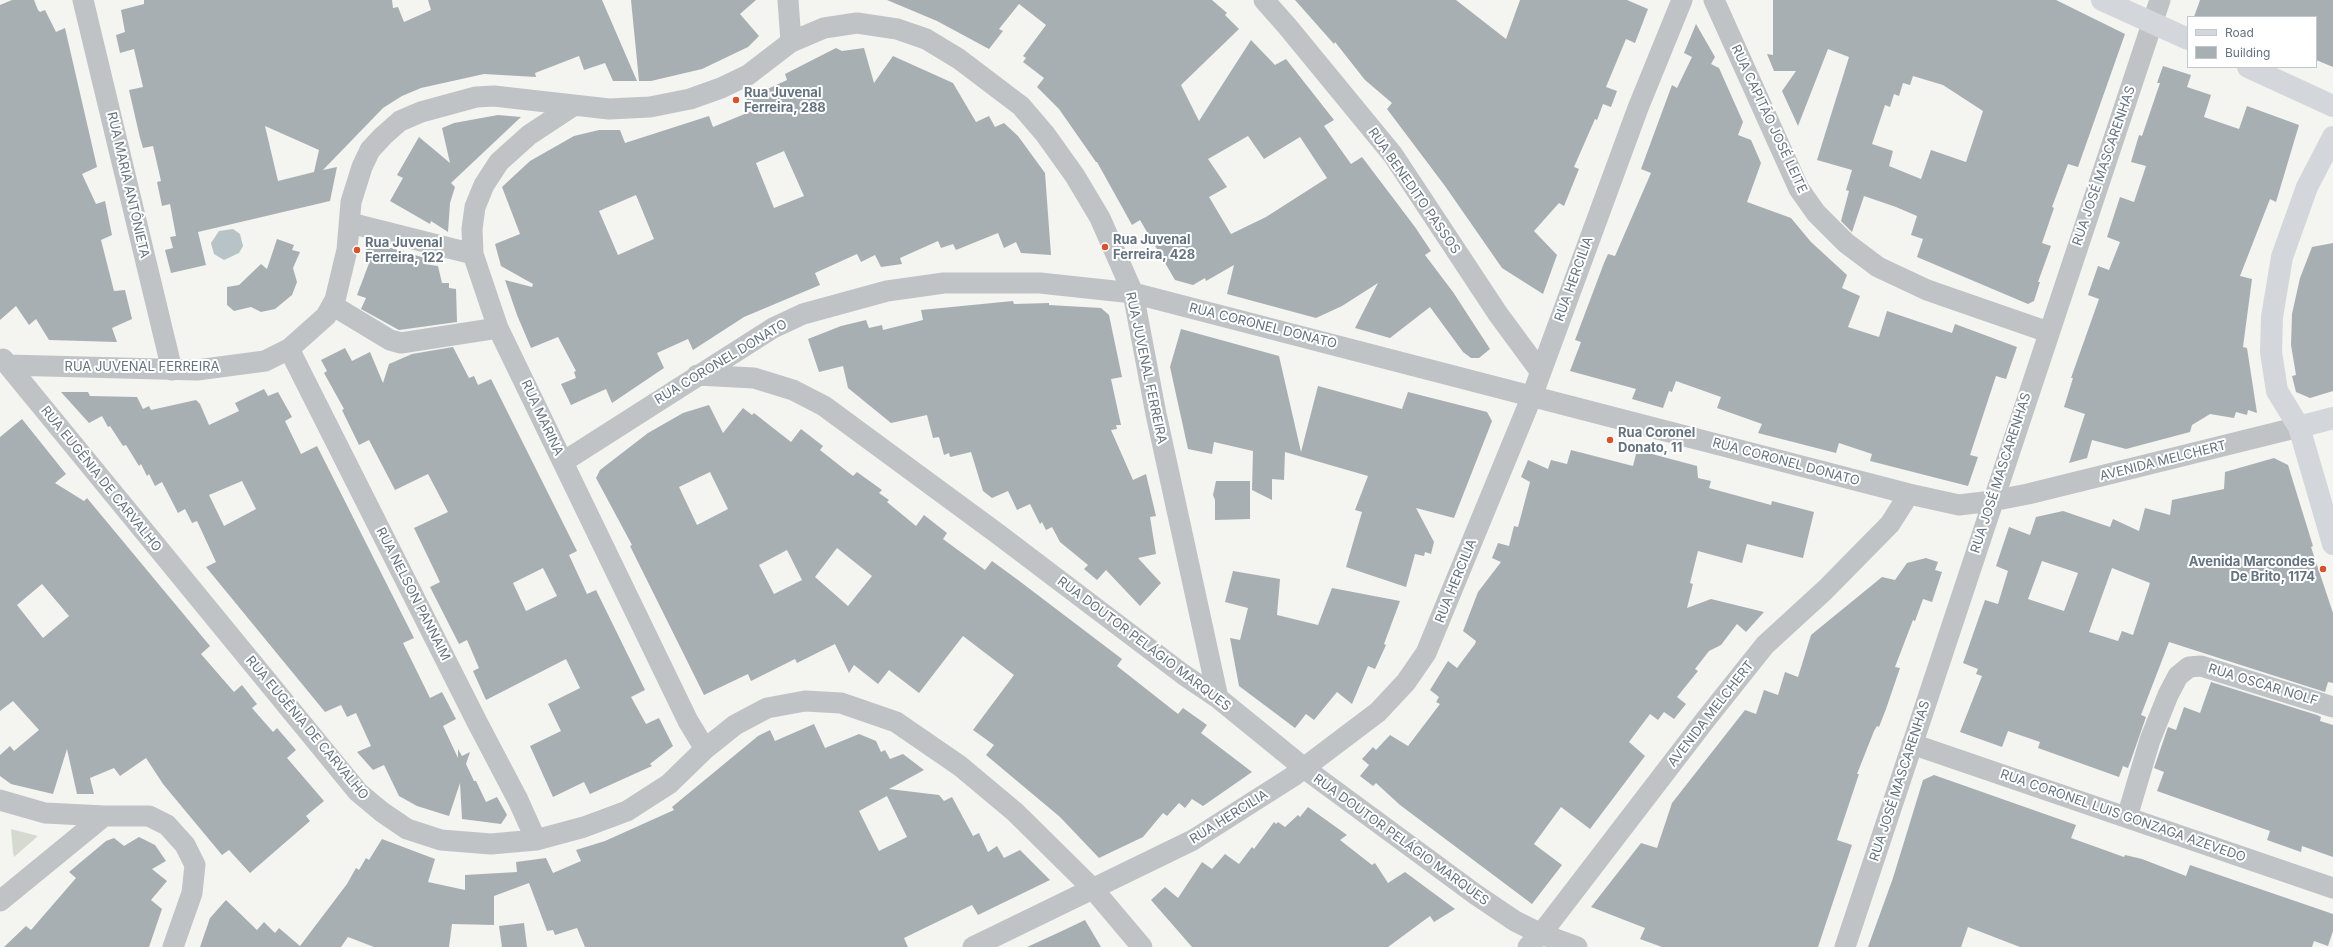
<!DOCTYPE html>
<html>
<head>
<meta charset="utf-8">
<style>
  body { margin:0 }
  #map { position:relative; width:2333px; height:947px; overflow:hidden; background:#f4f4f0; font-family:Inter,sans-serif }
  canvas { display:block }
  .legend { position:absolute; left:2187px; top:16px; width:130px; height:52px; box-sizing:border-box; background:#fff; border:1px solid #c1c7cc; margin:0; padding:5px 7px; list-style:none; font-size:12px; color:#64737f }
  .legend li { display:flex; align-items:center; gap:8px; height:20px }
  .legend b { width:20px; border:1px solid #c1c7cc }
</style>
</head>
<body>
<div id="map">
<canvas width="2333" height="947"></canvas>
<ul class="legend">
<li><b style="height:5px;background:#d3d7db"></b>Road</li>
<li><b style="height:11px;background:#a8afb3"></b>Building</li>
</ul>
</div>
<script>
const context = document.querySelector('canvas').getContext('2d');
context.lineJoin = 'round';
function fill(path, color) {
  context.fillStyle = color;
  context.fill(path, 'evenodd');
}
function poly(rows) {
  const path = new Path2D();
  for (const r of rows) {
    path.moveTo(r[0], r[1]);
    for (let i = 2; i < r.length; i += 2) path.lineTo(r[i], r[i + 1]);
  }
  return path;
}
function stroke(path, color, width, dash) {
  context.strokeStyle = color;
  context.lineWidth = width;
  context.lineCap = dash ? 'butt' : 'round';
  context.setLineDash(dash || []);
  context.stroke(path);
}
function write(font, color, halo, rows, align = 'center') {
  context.font = font + ' Inter,sans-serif';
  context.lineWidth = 4;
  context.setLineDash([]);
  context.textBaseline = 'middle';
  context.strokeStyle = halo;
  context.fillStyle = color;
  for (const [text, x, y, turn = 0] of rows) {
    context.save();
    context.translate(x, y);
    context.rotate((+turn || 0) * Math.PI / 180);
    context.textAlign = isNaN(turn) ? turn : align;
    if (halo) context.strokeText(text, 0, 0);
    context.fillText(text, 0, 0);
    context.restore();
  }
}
fill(poly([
  [11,829,38,836,14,857,13,852]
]), '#d5dad1');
fill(poly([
  [233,229,240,234,243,246,239,253,224,260,214,254,211,243,219,231]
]), '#b8c3c7');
fill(poly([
  [12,0,34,0,38,10,40,12,45,10,56,32,65,28,97,167,82,174,96,204,105,201,112,235,101,240,114,291,125,290,132,319,112,328,117,342,49,340,36,319,29,325,16,306,0,320,0,5],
  [144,0,392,0,393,8,398,7,404,22,431,10,428,0,602,0,637,81,613,81,605,63,584,70,579,56,535,73,536,77,484,74,421,88,402,96,383,108,323,170,337,167,330,201,198,232,206,265,171,273,165,250,173,248,170,237,176,236,170,204,162,206,157,182,161,181,153,146,143,148,140,138,129,90,143,87,134,49,120,53,116,35,125,32,121,10,144,4],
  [265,126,319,150,314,172,278,181],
  [631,0,756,0,740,14,759,36,748,47,702,69,651,81,639,81],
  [887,0,1212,0,1227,13,1225,15,1239,29,1181,85,1199,121,1251,40,1275,65,1286,59,1334,120,1324,126,1351,164,1362,157,1415,227,1431,251,1425,255,1453,292,1490,349,1479,358,1471,358,1463,352,1430,307,1390,338,1355,328,1378,283,1342,306,1316,318,1227,294,1234,265,1206,281,1205,278,1193,285,1175,280,1140,220,1132,225,1097,162,1096,162,1059,109,1037,87,1044,78,1023,62,1026,58,1023,56,1046,25,1019,4,999,29,1003,31,989,49,937,21],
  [1248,136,1264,159,1300,137,1327,178,1266,217,1231,234,1209,197,1227,187,1208,159],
  [1295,0,1456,0,1506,39,1520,0,1627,0,1648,9,1635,43,1626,39,1606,87,1617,91,1611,107,1603,104,1597,120,1595,119,1574,167,1579,169,1564,206,1559,203,1534,231,1557,255,1543,294,1502,268,1445,186,1387,109,1392,103,1365,80,1335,42,1334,44],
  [1773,0,2056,0,2125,34,2078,167,2068,164,2052,207,2054,208,2042,243,2051,246,2038,282,2040,282,2034,301,2028,304,1917,257,1923,239,1911,235,1917,216,1896,207,1864,196,1852,232,1841,221,1849,191,1846,190,1852,170,1817,160,1849,57,1828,49,1798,126,1782,91,1796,71,1774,71,1767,54,1773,55],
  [1913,76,1943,85,1983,111,1966,162,1931,150,1921,179,1889,166,1893,151,1872,144,1885,105,1890,107,1894,94,1899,96,1903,83,1910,85],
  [2200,0,2333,0,2333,67,2316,60,2316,17,2194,17],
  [1696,24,1715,57,1711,64,1719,68,1743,122,1738,135,1751,140,1761,163,1747,202,1791,218,1811,242,1847,275,1842,288,1860,296,1848,327,1879,337,1887,311,1952,333,1955,324,2017,347,2006,379,1996,376,1970,455,1978,457,1968,486,1870,461,1872,454,1839,443,1836,453,1758,433,1762,424,1717,408,1721,397,1676,381,1672,392,1669,391,1663,408,1632,399,1636,389,1570,371,1581,342,1575,340,1604,263,1608,254,1615,256,1651,173,1641,169,1672,85,1677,88,1692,57,1684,53],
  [836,48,842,51,864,48,874,83,893,56,953,83,976,122,989,116,995,127,1004,123,1018,136,1045,173,1051,255,1021,253,1016,242,1004,248,998,233,956,250,953,244,941,248,938,241,900,258,902,264,881,267,875,255,861,262,857,254,815,273,820,285,744,317,693,350,688,339,657,353,664,368,612,403,606,389,571,405,561,384,576,378,574,372,576,371,558,337,531,348,517,315,505,280,532,287,533,284,501,266,495,244,520,234,502,187,530,161,574,136,599,130,620,130,625,143,709,116,713,127,752,111,746,99,787,80,785,74],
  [784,151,804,196,774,208,756,163],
  [636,195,654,239,618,255,599,211],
  [2163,66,2191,75,2187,87,2211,95,2204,117,2239,129,2247,106,2299,125,2276,202,2270,199,2240,276,2252,279,2243,347,2247,348,2257,413,2248,410,2247,415,2236,412,2234,418,2210,414,2192,425,2190,432,2126,449,2092,440,2087,458,2069,463,2085,414,2064,407,2073,378,2071,378,2099,299,2088,295,2098,266,2109,270,2120,242,2107,237,2120,197,2134,202,2146,166,2131,162,2139,135,2142,136,2160,83,2157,83],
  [498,115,521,117,451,183,455,187,450,203,448,232,431,221,430,224,390,201,403,178,397,175,419,137,450,163,442,128,454,123],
  [277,239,294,245,292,250,300,252,293,268,297,282,292,295,275,309,261,312,251,307,234,311,227,305,227,287,239,285,261,264,267,269],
  [367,241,425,258,424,264,438,266,442,283,449,283,449,288,456,289,457,322,399,330,361,309,366,298,357,295,371,258,366,257],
  [2333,243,2333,391,2310,398,2296,392,2292,376,2296,375,2291,345,2292,314,2300,278,2312,247],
  [1013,301,1014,304,1049,303,1049,305,1101,308,1109,315,1122,377,1111,379,1121,425,1116,425,1117,429,1111,430,1133,480,1146,474,1156,516,1150,517,1156,554,1138,558,1161,583,1140,606,1106,570,1097,580,1084,569,1088,565,1060,542,1052,527,1046,530,1042,522,1040,524,1030,504,1017,510,1008,491,992,498,983,491,971,452,950,457,949,453,944,455,939,437,933,438,927,415,891,423,848,388,843,366,819,372,808,339,841,326,866,320,869,328,882,325,883,330,923,320,921,310],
  [1181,329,1279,356,1301,452,1318,386,1402,409,1408,392,1487,412,1492,421,1454,518,1416,508,1434,542,1431,554,1425,552,1424,556,1415,554,1406,587,1346,567,1362,512,1355,510,1368,476,1285,452,1284,480,1272,479,1272,500,1252,490,1253,451,1214,442,1212,454,1188,449,1170,367],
  [453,347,469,378,474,376,478,385,491,379,577,551,569,555,587,594,596,590,645,690,631,697,646,724,659,718,673,746,650,764,652,766,590,794,584,782,553,797,530,746,561,731,548,704,580,688,566,659,486,700,473,671,479,668,467,640,459,644,430,587,440,582,414,528,448,512,428,474,395,490,369,440,359,445,342,410,344,409,324,373,327,371,321,360,345,348,352,361,370,352,383,383,389,364,412,354],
  [543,568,557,596,526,611,513,583],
  [264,389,268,396,278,392,292,417,285,421,301,454,317,446,414,638,403,643,430,698,442,692,456,719,443,726,458,758,458,749,462,756,470,752,466,764,474,781,476,781,486,802,497,797,507,815,501,824,462,819,460,783,449,816,417,806,399,796,384,765,373,770,357,752,371,746,356,713,347,717,341,705,325,712,206,567,216,562,197,521,192,523,185,509,178,513,162,482,155,486,149,474,147,476,141,464,139,466,126,445,123,446,110,426,108,427,102,416,89,423,61,392,88,392,90,396,137,397,143,409,149,406,151,410,196,400,200,404,209,425,239,411,235,403],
  [242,481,256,509,224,526,209,495],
  [709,405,723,433,743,408,752,415,754,413,791,442,801,429,823,446,820,450,853,476,857,472,882,490,879,493,889,500,887,502,916,526,924,515,947,533,943,539,985,570,992,561,1018,580,1122,659,1117,666,1178,714,1183,708,1207,725,1201,733,1252,772,1203,806,1192,799,1185,808,1179,803,1167,816,1163,813,1143,837,1099,858,1060,817,986,755,994,745,973,730,1014,675,963,636,919,693,889,670,878,684,854,665,849,673,835,644,797,663,795,659,751,681,748,674,704,695,630,546,632,545,596,478,600,470,648,433,683,413],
  [710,472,728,509,697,525,679,487],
  [837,548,872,576,848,606,815,577],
  [787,550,802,580,774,594,759,565],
  [22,419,66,474,55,483,84,501,87,498,210,646,201,654,234,692,242,685,257,704,252,708,273,732,277,728,296,750,287,758,324,801,306,816,310,821,250,873,229,850,222,855,163,784,146,758,120,776,114,768,90,778,94,794,77,794,67,749,53,794,11,784,0,776,0,755,10,746,14,751,39,730,13,701,0,711,0,437],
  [42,584,69,616,43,638,17,605],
  [1571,450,1633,466,1637,450,1697,466,1698,478,1711,481,1709,488,1771,505,1772,501,1814,512,1803,558,1747,544,1742,563,1698,551,1690,583,1693,584,1687,608,1711,599,1764,612,1746,632,1737,624,1721,645,1709,651,1695,669,1698,671,1677,697,1686,704,1674,719,1664,712,1658,720,1650,714,1629,742,1645,756,1590,829,1561,807,1534,844,1562,865,1532,904,1400,805,1376,783,1373,786,1360,776,1369,765,1362,759,1373,747,1376,750,1390,735,1408,746,1440,704,1436,702,1439,697,1430,690,1448,661,1457,668,1475,644,1476,641,1463,631,1478,592,1501,562,1492,558,1498,543,1509,546,1514,526,1518,527,1530,482,1521,477,1528,460,1548,469,1551,460,1567,464],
  [2274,458,2288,465,2313,546,2311,547,2333,613,2333,683,2328,682,2325,692,2169,642,2141,715,2146,717,2131,760,2128,768,2123,766,2119,777,2038,748,2040,742,2008,731,2002,747,1960,732,1982,676,1976,674,1978,669,1963,663,1985,600,1998,604,2008,571,1996,566,2009,527,2030,535,2036,517,2063,511,2110,527,2113,519,2139,531,2145,508,2170,515,2172,500,2224,489,2225,472],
  [2042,561,2078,573,2064,611,2028,599],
  [2112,568,2150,583,2133,635,2122,631,2118,641,2089,632],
  [1216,481,1250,481,1250,519,1215,520,1215,500,1213,495],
  [1926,558,1938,562,1935,570,1942,572,1932,602,1923,599,1915,621,1913,620,1895,667,1900,668,1886,709,1879,727,1877,726,1874,731,1857,774,1859,774,1837,840,1852,845,1818,947,1662,947,1640,939,1645,928,1591,907,1641,843,1657,848,1672,803,1745,710,1756,714,1764,690,1778,695,1785,672,1798,677,1811,635,1882,577,1895,580,1907,563],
  [1233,571,1280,579,1277,615,1318,625,1332,588,1400,601,1384,644,1386,645,1375,669,1368,666,1352,704,1337,692,1314,720,1306,714,1295,728,1239,686,1230,638,1240,640,1248,608,1225,602],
  [2211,682,2317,715,2321,717,2320,721,2333,725,2333,857,2302,846,2301,852,2267,840,2270,831,2157,791,2164,772,2154,768,2168,727,2176,730,2184,707,2200,713],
  [814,724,825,748,859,734,876,741,881,752,885,750,890,759,903,754,924,770,889,789,939,795,944,801,952,797,973,836,979,833,988,852,997,846,1004,858,1020,850,1050,880,978,915,972,905,904,938,908,947,585,947,577,928,555,935,553,930,547,931,529,883,494,896,494,925,452,924,449,947,374,947,348,937,341,947,200,947,210,918,226,900,257,930,264,922,275,933,279,928,300,946,347,884,356,868,359,870,366,858,369,860,382,839,435,859,428,882,465,890,465,875,517,872,516,862,546,858,553,873,581,861,576,850,605,841,674,810,672,807,758,736,770,730,775,741],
  [887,796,907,837,879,851,859,811],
  [1934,775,2076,825,2071,838,2124,857,2125,855,2142,859,2186,876,2190,865,2333,914,2333,931,2328,946,2314,941,2312,947,2020,947,1968,927,1961,947,1868,947,1893,878,1923,780],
  [1308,807,1347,835,1340,840,1372,865,1375,863,1388,883,1405,872,1455,909,1434,922,1430,916,1388,947,1192,947,1151,900,1165,887,1178,898,1202,862,1212,869,1225,854,1239,864,1252,847,1254,849,1274,822,1276,824,1278,822,1285,827,1298,815,1300,817],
  [139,837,155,845,166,861,152,869,167,881,151,900,162,909,149,947,4,947,26,926,31,930,76,878,69,872,106,841,114,838,124,846],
  [1085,920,1101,947,1027,947,1062,931],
  [524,923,527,947,502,947,499,926]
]), '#a8afb3');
stroke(poly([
  [83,0,172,370],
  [788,0,791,42],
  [1264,0,1287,26,1393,155,1498,314,1540,371],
  [1714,0,1799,189,1816,213,1846,243,1878,267,1927,290,2048,332],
  [573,106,529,135,499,162,484,185,475,207,472,229,473,254,498,328,688,721,705,749],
  [350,223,473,254],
  [332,305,390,340,401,343,498,328],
  [289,349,477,722,518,800,536,840],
  [3,359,358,792,382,812,407,829,441,840,491,844,536,840,584,827,627,811,669,784,705,749,735,725,767,708,805,701,841,703,896,722,960,766,1015,812,1093,889,1142,947],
  [8,365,197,370,265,361,289,349,326,316,335,300,347,250,351,202,362,167,370,150,383,136,400,121,421,112,476,97,494,96,609,109,650,107,690,99,721,88,748,75,791,42,824,28,857,23,897,29,926,39,959,59,1021,106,1045,134,1075,176,1100,218,1133,293,1156,414,1218,698],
  [697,375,754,378,793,390,824,406,998,534,1184,675,1218,698,1304,768,1475,894,1515,921,1541,934,1577,947],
  [563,462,773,328,803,314,887,291,944,283,1040,283,1133,293,1909,494,1959,505,1992,501,2028,494,2299,427],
  [1912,744,2333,888],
  [0,800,45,813,104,816],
  [2127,817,2150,740,2168,695,2178,676,2189,667,2201,666,2333,707],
  [0,901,104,816,149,816,167,825,185,845,195,865,192,893,173,947],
  [973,947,1193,840,1292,777,1378,712,1406,682,1426,653,1532,396,1638,108,1682,0],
  [1528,947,1541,934,1706,719,1765,645,1825,590,1890,524,1909,494],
  [1845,947,2160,0]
]), '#bfc3c6', 21);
stroke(poly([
  [2102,0,2188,39],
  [2248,67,2333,106],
  [2333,137,2307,187,2282,257,2272,317,2271,352,2277,391,2299,427,2333,544],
  [2299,427,2333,418]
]), '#d3d7db', 22);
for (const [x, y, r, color] of [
  [736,100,4,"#d6532d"],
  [1105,247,4,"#d6532d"],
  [357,250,4,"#d6532d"],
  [1610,440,4,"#d6532d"],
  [2323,569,4,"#d6532d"]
]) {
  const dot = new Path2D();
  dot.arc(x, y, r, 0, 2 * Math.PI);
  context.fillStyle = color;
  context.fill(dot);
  stroke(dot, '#fff', 1.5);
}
write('bold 13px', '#64737f', '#fff', [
  ["Rua Juvenal",744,93],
  ["Ferreira, 288",744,108],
  ["Rua Juvenal",1113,240],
  ["Ferreira, 428",1113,255],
  ["Rua Juvenal",365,243],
  ["Ferreira, 122",365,258],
  ["Rua Coronel",1618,433],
  ["Donato, 11",1618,448],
  ["Avenida Marcondes",2315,562,"right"],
  ["De Brito, 1174",2315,577,"right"]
], 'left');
write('13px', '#64737f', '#fff', [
  ["RUA CAPITÃO JOSÉ LEITE",1769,119,65],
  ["RUA JOSÉ MASCARENHAS",2104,166,-71],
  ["RUA MARIA ANTÔNIETA",128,185,77],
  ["RUA BENEDITO PASSOS",1414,191,55],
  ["RUA HERCILIA",1574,279,-70],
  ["RUA CORONEL DONATO",1263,326,14],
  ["RUA CORONEL DONATO",721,362,-31],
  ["RUA JUVENAL FERREIRA",142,367],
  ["RUA JUVENAL FERREIRA",1146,368,78],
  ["RUA MARINA",542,418,65],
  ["AVENIDA MELCHERT",2163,461,-14],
  ["RUA CORONEL DONATO",1786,462,15],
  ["RUA JOSÉ MASCARENHAS",2001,473,-72],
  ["RUA EUGÊNIA DE CARVALHO",101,479,51],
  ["RUA HERCILIA",1456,581,-68],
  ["RUA NELSON PANNAIM",413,594,63],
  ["RUA DOUTOR PELÁGIO MARQUES",1144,644,37],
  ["RUA OSCAR NOLF",2263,685,17],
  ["AVENIDA MELCHERT",1711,714,-52],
  ["RUA EUGÊNIA DE CARVALHO",307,728,50],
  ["RUA JOSÉ MASCARENHAS",1900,781,-72],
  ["RUA CORONEL LUIS GONZAGA AZEVEDO",2123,816,19],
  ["RUA HERCILIA",1229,817,-32],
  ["RUA DOUTOR PELÁGIO MARQUES",1401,840,36]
]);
</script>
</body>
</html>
